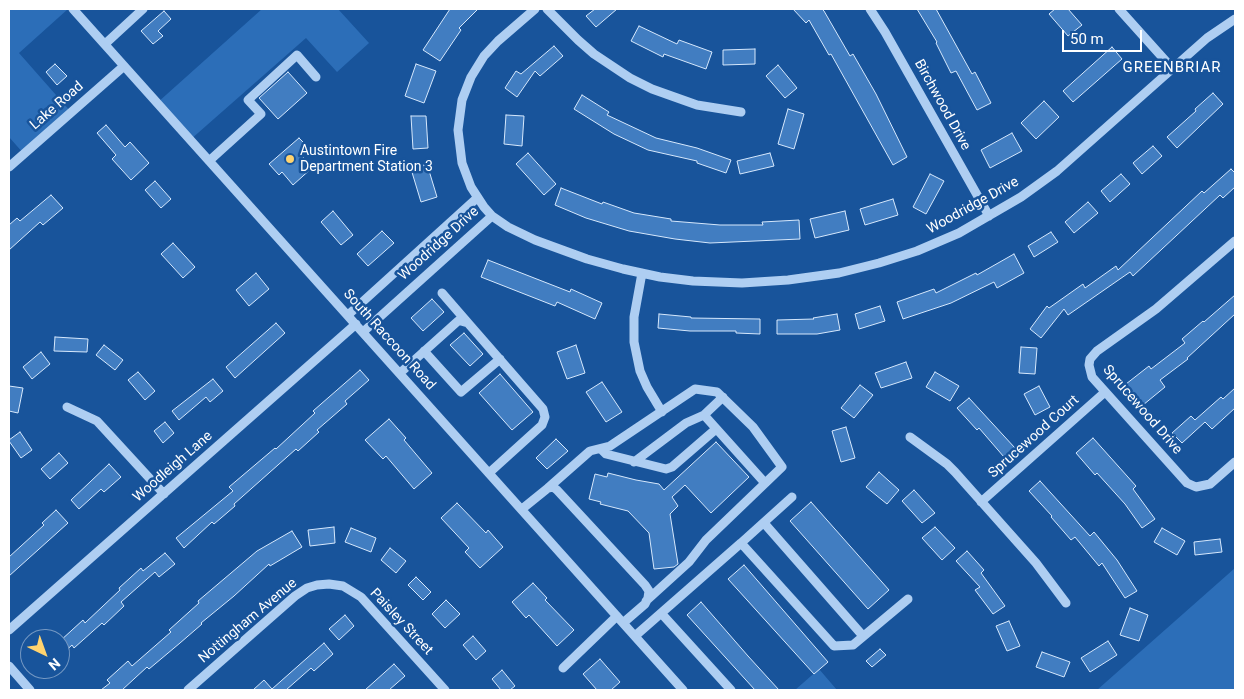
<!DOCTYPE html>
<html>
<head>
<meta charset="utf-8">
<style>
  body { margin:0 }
  #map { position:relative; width:1244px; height:699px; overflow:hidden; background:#18549b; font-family:Roboto,sans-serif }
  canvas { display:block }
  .frame { position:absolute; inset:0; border:10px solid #fff; pointer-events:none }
  .north { position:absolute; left:20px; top:629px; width:50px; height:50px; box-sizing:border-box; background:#18549b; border:1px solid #7498c3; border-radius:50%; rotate:138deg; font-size:14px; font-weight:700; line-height:20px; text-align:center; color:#fff }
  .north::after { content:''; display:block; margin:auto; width:18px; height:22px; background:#ffd36f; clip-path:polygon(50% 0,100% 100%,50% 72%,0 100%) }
  .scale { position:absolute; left:1062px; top:30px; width:80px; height:22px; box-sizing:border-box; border:2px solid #fff; border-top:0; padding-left:6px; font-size:15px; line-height:18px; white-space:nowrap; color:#fff; -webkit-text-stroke:4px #18549b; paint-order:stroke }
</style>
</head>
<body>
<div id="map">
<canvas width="1244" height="699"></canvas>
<div class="frame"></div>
<div class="north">N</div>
<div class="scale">50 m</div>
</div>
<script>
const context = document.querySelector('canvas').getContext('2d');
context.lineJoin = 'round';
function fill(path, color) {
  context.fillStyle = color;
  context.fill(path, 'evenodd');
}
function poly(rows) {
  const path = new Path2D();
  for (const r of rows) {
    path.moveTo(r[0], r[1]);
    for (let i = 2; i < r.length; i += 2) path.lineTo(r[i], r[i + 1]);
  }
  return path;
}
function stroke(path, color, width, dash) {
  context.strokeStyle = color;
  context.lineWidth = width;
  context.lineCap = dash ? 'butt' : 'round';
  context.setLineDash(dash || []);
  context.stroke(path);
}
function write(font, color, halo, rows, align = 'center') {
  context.font = font + ' Roboto,sans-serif';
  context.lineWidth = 5;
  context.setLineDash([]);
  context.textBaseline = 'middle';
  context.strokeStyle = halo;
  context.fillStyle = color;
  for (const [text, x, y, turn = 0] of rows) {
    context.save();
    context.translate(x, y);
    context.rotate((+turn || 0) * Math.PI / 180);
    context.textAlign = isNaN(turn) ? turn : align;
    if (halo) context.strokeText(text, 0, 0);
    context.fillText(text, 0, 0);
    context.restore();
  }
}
fill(poly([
  [9,9,68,9,19,53,71,112,24,154,9,137],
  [262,9,338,9,369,43,337,72,306,38,190,140,157,103],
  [1235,568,1235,690,1097,690],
  [819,669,837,690,795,690]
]), '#2c6eb8');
const building = poly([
  [450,9,478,9,459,28,461,30,440,61,423,50,450,9],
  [595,9,617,9,596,27,586,16,595,9],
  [793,9,822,9,824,11,850,56,853,54,876,94,907,157,893,165,831,54,829,55,809,20,806,23,793,9],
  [917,9,936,9,972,74,975,72,991,103,977,110,956,71,951,73,936,43,937,42,917,9],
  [1055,9,1068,9,1082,25,1068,36,1049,14,1055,9],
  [164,11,171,19,158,31,163,36,153,44,141,31,164,11],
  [639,26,677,44,679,40,712,52,706,69,664,54,663,57,631,41,639,26],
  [554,46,563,56,540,76,535,71,517,97,505,88,516,71,521,74,554,46],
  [1112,47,1122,59,1073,102,1063,91,1112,47],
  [755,49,755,64,723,65,723,50,755,49],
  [55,64,67,76,57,85,46,72,55,64],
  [416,64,436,71,424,103,405,96,416,64],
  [778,65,797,88,785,98,766,76,778,65],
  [288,72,307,93,278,119,259,98,288,72],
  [1213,93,1223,104,1177,148,1167,137,1196,111,1195,109,1213,93],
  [582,95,609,112,607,115,656,138,697,148,731,160,726,173,697,163,697,161,648,150,614,134,574,109,582,95],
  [1044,101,1059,117,1036,139,1021,123,1044,101],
  [788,109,804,114,794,149,778,144,788,109],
  [506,115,524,116,522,146,504,144,506,115],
  [411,116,426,116,428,148,413,149,411,116],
  [106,125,125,147,130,142,149,163,131,180,112,159,116,155,97,133,106,125],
  [1012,133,1022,151,990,168,981,150,1012,133],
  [299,138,308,147,300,154,313,167,293,185,282,172,279,175,269,164,299,138],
  [1153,146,1162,156,1142,174,1133,163,1153,146],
  [528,153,556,184,544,195,516,164,528,153],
  [770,153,774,166,740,174,737,161,770,153],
  [427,164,437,197,421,202,411,169,427,164],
  [1231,169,1235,173,1235,187,1223,198,1220,195,1133,276,1130,272,1068,315,1064,309,1041,338,1030,329,1047,306,1049,308,1083,284,1085,288,1116,266,1118,270,1202,191,1204,193,1231,169],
  [930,174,944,181,926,214,913,207,930,174],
  [1121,174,1130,184,1110,202,1101,191,1121,174],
  [155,181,171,199,161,208,145,190,155,181],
  [561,188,602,204,603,202,634,213,671,219,671,221,720,225,763,225,762,222,799,220,800,239,710,243,675,239,629,231,586,218,555,205,561,188],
  [51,195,63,208,43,225,40,222,9,250,9,225,17,218,20,221,51,195],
  [893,199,898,215,865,225,860,209,893,199],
  [1088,202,1098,213,1074,233,1065,222,1088,202],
  [333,211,353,235,341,245,321,222,333,211],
  [845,211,849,230,815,238,810,219,845,211],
  [382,231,394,243,368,266,357,254,382,231],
  [1051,232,1058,242,1034,257,1028,246,1051,232],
  [173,243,195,267,183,278,161,254,173,243],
  [1014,254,1024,273,997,288,994,282,951,303,903,319,897,302,934,289,936,293,976,273,977,275,1014,254],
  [488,260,570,292,571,289,602,303,595,319,557,302,555,306,481,277,488,260],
  [256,273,269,289,249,306,236,290,256,273],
  [1235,295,1235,314,1187,358,1188,359,1160,380,1165,387,1143,405,1126,384,1149,366,1151,369,1185,343,1182,339,1203,321,1204,322,1235,295],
  [432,299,444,312,423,331,411,318,432,299],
  [880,306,885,321,859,329,855,314,880,306],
  [659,314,691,317,691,318,760,319,760,334,736,333,736,331,690,331,658,328,659,314],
  [837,314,840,330,817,334,777,334,777,320,814,319,813,318,837,314],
  [276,323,285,333,235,378,226,367,276,323],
  [464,333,483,354,470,366,450,345,464,333],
  [55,337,88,339,87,352,54,351,55,337],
  [104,345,123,360,115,370,96,355,104,345],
  [576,345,585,373,567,379,557,352,576,345],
  [1021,347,1037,348,1035,374,1019,373,1021,347],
  [41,352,50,364,32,379,23,367,41,352],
  [906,362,912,378,881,388,875,373,906,362],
  [360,370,369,380,345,401,347,404,317,430,319,432,298,451,296,449,234,504,235,506,214,524,212,522,184,548,176,538,233,491,229,487,275,448,276,449,315,413,313,411,360,370],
  [138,372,155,391,145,400,128,380,138,372],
  [935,372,959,386,950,401,926,387,935,372],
  [500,374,533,412,512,430,479,393,500,374],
  [213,379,223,391,210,402,206,397,179,420,172,411,213,379],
  [602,382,622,412,606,422,586,392,602,382],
  [860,385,873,395,854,418,841,408,860,385],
  [9,386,23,388,18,413,9,411,9,386],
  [1039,386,1050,407,1035,415,1024,394,1039,386],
  [1235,388,1235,408,1212,429,1205,422,1182,443,1172,433,1191,416,1195,420,1221,397,1223,399,1235,388],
  [969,398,1015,448,1004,457,979,428,977,430,957,408,969,398],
  [389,419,406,438,404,440,432,473,414,489,386,456,383,459,365,440,389,419],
  [165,422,174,433,163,443,154,431,165,422],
  [846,427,855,458,841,462,832,431,846,427],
  [20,432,32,450,21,458,9,441,9,440,20,432],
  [1093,438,1136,486,1133,489,1155,519,1142,528,1125,504,1097,473,1095,475,1076,453,1093,438],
  [556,439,568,451,547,469,536,458,556,439],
  [716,442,749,477,711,513,685,485,672,497,678,506,670,514,678,564,674,567,654,569,649,533,628,511,600,504,601,502,589,499,595,474,607,477,608,473,636,480,659,484,664,490,716,442],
  [59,453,68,463,50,479,41,469,59,453],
  [109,464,121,477,104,492,101,489,79,509,71,500,109,464],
  [879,472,899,490,887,504,866,487,879,472],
  [1040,481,1090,536,1094,532,1117,560,1137,591,1125,598,1102,563,1099,566,1075,537,1071,540,1051,517,1052,516,1029,491,1040,481],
  [914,490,935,513,922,523,902,501,914,490],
  [811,502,889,590,868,609,790,521,811,502],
  [457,503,486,533,488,530,503,547,480,568,465,552,469,548,441,518,457,503],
  [56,510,68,523,9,576,9,557,44,525,42,523,56,510],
  [334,527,335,543,310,546,308,530,334,527],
  [935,527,955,548,942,560,922,538,935,527],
  [351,528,376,538,371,552,345,542,351,528],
  [1162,528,1185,541,1177,555,1154,542,1162,528],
  [292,531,302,547,270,566,269,564,234,596,201,623,202,624,180,643,149,669,147,667,122,690,101,690,110,683,107,680,128,661,132,666,171,632,169,630,199,603,198,601,257,551,292,531],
  [1220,539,1222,552,1195,555,1194,542,1220,539],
  [390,548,406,561,396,573,381,560,390,548],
  [967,551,984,570,981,573,1005,606,993,614,975,590,980,587,956,561,967,551],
  [165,553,175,564,159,577,155,572,121,602,124,606,104,625,102,623,74,648,72,645,60,656,60,641,83,620,85,623,120,590,119,588,141,568,143,571,165,553],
  [744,565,828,662,814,674,728,579,744,565],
  [416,577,431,592,423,600,408,585,416,577],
  [533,583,547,598,545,600,574,630,557,646,529,615,526,618,512,602,533,583],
  [446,600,460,614,445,628,432,614,446,600],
  [701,602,748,656,779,690,755,690,687,615,701,602],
  [1130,608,1148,615,1139,641,1120,635,1130,608],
  [345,615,354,626,339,640,329,629,345,615],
  [1009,621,1020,646,1007,651,996,626,1009,621],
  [473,636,486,651,476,660,463,645,473,636],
  [1108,641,1117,655,1090,672,1081,658,1108,641],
  [324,643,333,654,314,671,311,668,286,690,253,690,264,680,272,689,324,643],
  [880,649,886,655,872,667,866,661,880,649],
  [1042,652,1070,662,1064,677,1036,667,1042,652],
  [600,659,620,682,611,690,597,690,583,674,600,659],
  [394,664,405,676,389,690,365,690,394,664],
  [502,670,515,686,510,690,501,690,492,679,502,670]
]);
fill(building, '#417dc1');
stroke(building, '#d6e8fc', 1);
stroke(poly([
  [73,9,683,690],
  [535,9,498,41,484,56,471,77,462,100,458,130,462,163,471,187,484,207,492,216,508,227,535,240,587,259,623,269,660,277,693,281,742,283,788,280,839,273,879,263,917,251,959,233,1021,197,1057,171,1207,38,1235,19],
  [547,9,578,40,594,54,630,78,652,89,697,105,741,112],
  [870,9,885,32,989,216],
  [1119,9,1172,68],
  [105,44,143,9],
  [209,161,261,114,248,100,297,55,316,77],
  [9,167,124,66],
  [1235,241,1156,309,1097,351,1090,359,1089,365,1092,377,1187,483,1196,487,1210,484,1235,462],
  [642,273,634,317,634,342,640,371,647,387,662,412],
  [442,293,468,323],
  [348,315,477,198],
  [363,332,492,216],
  [424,351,461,392,500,359],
  [400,373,458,321,461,321,468,323,543,409,545,417,542,425,489,473],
  [723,397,704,415,765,483],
  [67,407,97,421,164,494],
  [910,437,947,464,955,472,1036,563,1066,603],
  [601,449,606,454,666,469,672,467,716,429],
  [634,462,686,423,704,415],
  [548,488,590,451,610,446,695,389,717,392,753,427,782,467,706,540,689,562,646,601],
  [981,502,1105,392],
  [522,509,548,488,553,487,557,490,645,585,649,591,648,598,645,604,623,623],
  [764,523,863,636],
  [741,543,792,497],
  [661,613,731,690],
  [9,630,356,324],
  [635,636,741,543,834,646,853,645,908,599],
  [9,666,30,690],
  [563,668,617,616],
  [188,690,295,596,307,588,317,585,329,584,343,586,361,597,445,690]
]), '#aecef2', 9);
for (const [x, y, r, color] of [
  [290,159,5,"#ffd36f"]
]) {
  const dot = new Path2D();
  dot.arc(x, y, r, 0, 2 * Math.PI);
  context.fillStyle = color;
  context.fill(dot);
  stroke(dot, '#18549b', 2);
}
write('14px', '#fff', '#18549b', [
  ["Birchwood Drive",942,105,61],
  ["Lake Road",57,106,-41],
  ["Woodridge Drive",973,206,-29],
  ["Woodridge Drive",439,244,-42],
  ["South Raccoon Road",389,340,48],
  ["Sprucewood Drive",1142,410,49],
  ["Sprucewood Court",1034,437,-42],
  ["Woodleigh Lane",173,467,-41],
  ["Nottingham Avenue",248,621,-40],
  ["Paisley Street",401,622,47]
]);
write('14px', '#fff', '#18549b', [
  ["Austintown Fire",300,151],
  ["Department Station 3",300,167]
], 'left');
context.letterSpacing = '1px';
write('15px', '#fff', '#18549b', [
  ["GREENBRIAR",1172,68]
]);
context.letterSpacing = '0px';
</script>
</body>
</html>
